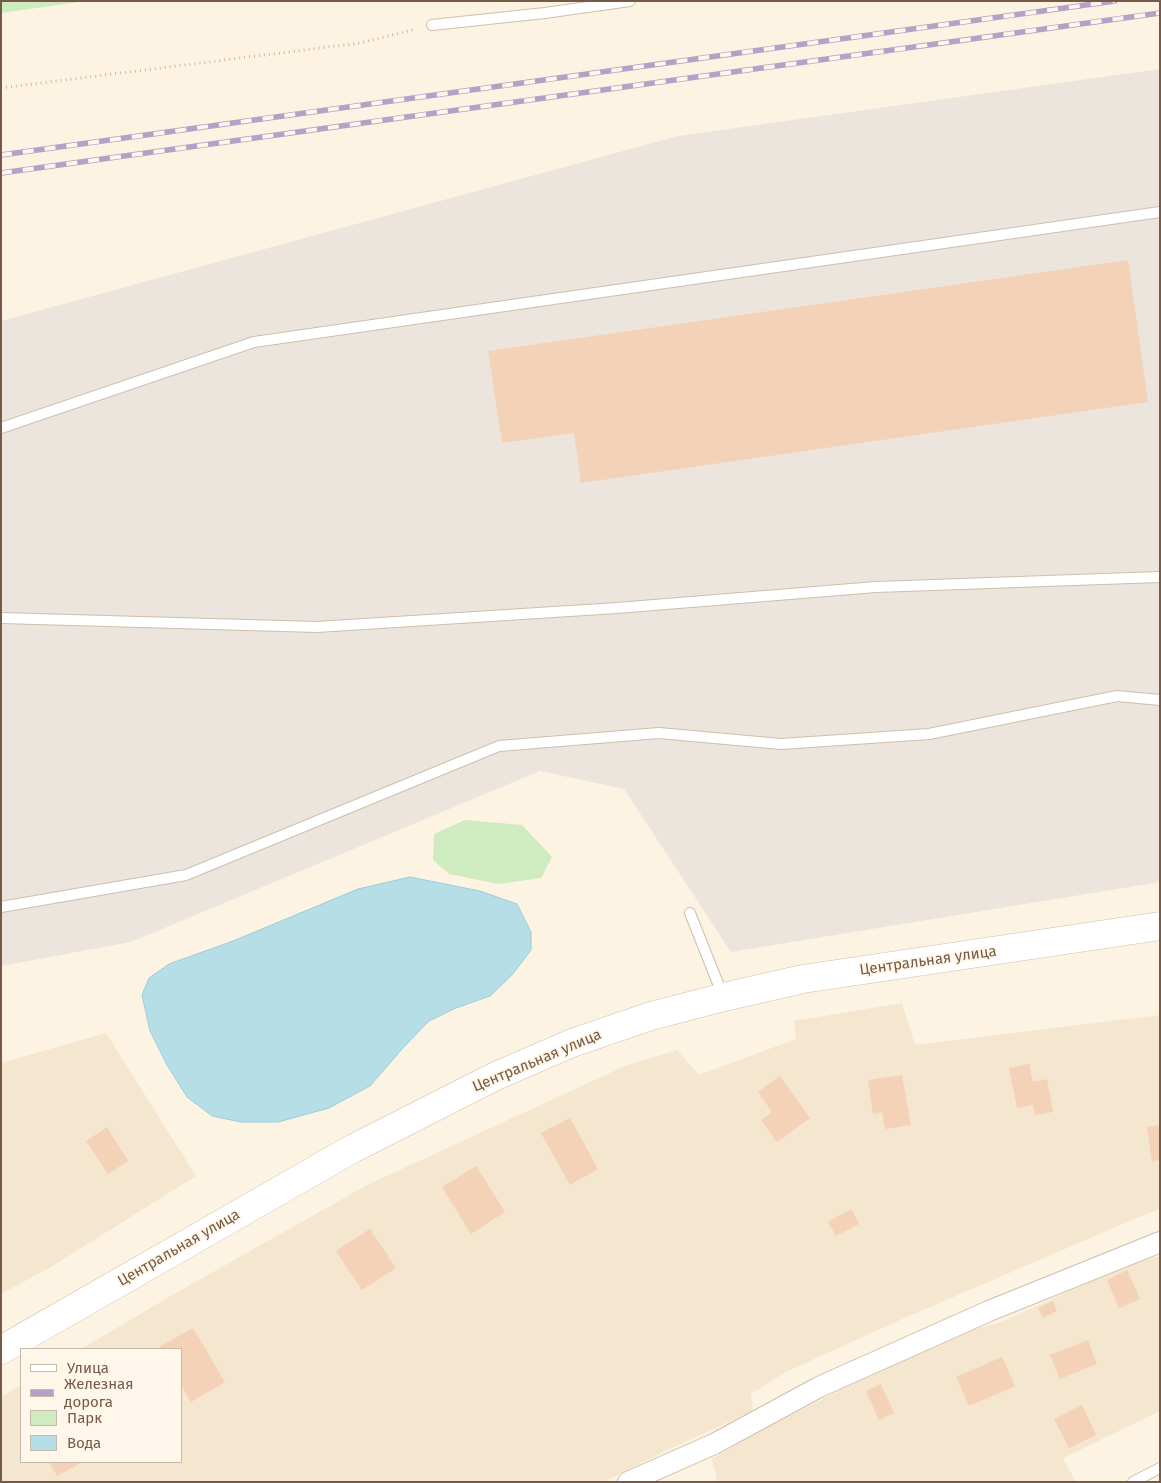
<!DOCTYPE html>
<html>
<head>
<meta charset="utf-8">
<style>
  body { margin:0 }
  #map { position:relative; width:1161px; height:1483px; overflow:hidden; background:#fdf3e2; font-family:"Fira Sans",sans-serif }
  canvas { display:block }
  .frame { position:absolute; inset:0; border:2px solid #755a47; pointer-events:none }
  .legend { position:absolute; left:20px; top:1348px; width:162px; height:115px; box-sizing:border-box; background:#fff7e9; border:1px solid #c8b8a8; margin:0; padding:6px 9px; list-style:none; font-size:15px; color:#755a47 }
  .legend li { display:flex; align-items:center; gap:10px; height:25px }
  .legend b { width:25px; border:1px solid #c8b8a8 }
</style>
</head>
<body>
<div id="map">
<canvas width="1161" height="1483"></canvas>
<div class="frame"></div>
<ul class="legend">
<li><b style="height:6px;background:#fff"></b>Улица</li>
<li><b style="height:6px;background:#b6a0c6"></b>Железная дорога</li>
<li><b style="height:14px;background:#cfebc0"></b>Парк</li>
<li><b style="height:14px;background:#b6dee7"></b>Вода</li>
</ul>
</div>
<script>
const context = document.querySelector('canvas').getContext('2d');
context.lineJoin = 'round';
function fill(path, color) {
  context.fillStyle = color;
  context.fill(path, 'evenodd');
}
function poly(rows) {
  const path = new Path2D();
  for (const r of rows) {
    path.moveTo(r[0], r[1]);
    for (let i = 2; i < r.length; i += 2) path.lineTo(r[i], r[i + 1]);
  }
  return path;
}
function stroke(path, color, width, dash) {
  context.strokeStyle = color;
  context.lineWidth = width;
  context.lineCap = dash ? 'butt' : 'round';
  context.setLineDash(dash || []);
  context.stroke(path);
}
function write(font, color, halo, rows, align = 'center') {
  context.font = font + ' "Fira Sans",sans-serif';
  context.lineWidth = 4;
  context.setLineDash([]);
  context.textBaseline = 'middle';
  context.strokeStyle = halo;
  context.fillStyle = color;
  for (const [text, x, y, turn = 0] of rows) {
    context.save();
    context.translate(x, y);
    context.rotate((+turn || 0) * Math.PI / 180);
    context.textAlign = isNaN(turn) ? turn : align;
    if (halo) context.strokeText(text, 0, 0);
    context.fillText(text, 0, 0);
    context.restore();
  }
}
fill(poly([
  [902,1003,915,1045,1160,1015,1160,1209,1144,1215,893,1323,784,1373,751,1394,753,1411,665,1451,604,1482,1,1482,1,1397,21,1385,21,1462,181,1462,181,1349,81,1349,174,1294,367,1185,625,1066,677,1050,699,1075,796,1039,794,1021],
  [106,1033,196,1176,51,1267,1,1294,1,1063],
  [1160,1256,1160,1411,1063,1458,1076,1482,712,1482,717,1479,712,1459,766,1428,883,1368,978,1328,999,1323,1128,1265]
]), '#f5e6d0');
fill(poly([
  [1160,69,1160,882,731,952,624,789,540,771,131,942,1,966,1,321,678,136]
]), '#ece5dd');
fill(poly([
  [1,1,86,1,1,13],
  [465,820,522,825,552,857,541,878,499,884,449,874,433,860,434,834]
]), '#cfebc0');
const water = poly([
  [410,877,480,891,517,904,531,932,531,950,512,975,490,996,456,1008,429,1021,401,1050,370,1086,329,1108,278,1122,241,1122,212,1116,187,1097,167,1065,150,1031,142,995,149,978,169,964,233,941,358,889,410,877]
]);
fill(water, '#b6dee7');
stroke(water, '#9ccdd9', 1);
fill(poly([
  [1128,260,1148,402,581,483,574,433,502,443,488,351],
  [1029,1064,1033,1082,1047,1079,1053,1112,1035,1115,1033,1105,1017,1108,1009,1068],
  [902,1075,911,1125,885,1129,882,1112,873,1114,868,1080],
  [780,1076,810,1118,777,1142,761,1120,772,1112,758,1092],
  [570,1118,598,1169,570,1185,541,1133],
  [1160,1125,1160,1160,1152,1161,1147,1127],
  [107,1127,128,1161,108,1174,86,1141],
  [476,1166,505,1212,471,1234,442,1187],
  [851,1209,859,1224,836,1236,828,1222],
  [370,1229,396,1268,362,1290,336,1251],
  [1127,1270,1140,1299,1119,1308,1107,1280],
  [1053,1301,1057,1311,1043,1318,1038,1308],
  [193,1328,225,1382,191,1402,181,1385,181,1349,161,1349,159,1347],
  [1088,1340,1097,1364,1060,1379,1050,1355],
  [1002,1357,1015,1386,969,1406,956,1377],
  [881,1384,894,1413,879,1420,866,1391],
  [1082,1405,1096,1435,1069,1448,1054,1419],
  [49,1462,83,1462,57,1476]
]), '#f3d2b8');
const service = poly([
  [432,25,545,13,630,1],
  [1,428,254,342,1160,212],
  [1,618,317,627,617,608,876,587,1160,577],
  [1,907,186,875,499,746,659,733,781,744,929,734,1117,696,1160,700],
  [690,913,723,996],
  [1133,1482,1160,1468]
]);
const minor = poly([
  [628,1482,714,1444,819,1387,989,1311,1160,1242]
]);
const secondary = poly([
  [1,1350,352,1149,496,1076,572,1043,651,1016,724,997,803,979,1160,926]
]);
stroke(service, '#d0beab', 12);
stroke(minor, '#d0beab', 22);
stroke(secondary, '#d4bda8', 29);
stroke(poly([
  [1,88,360,43,416,29]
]), '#d8b69c', 3, [1, 4]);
stroke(service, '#fff', 10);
stroke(minor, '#fff', 20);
stroke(secondary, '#fff', 28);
const rail = poly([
  [1,155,1115,1],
  [1,173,1160,13]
]);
stroke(rail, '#b6a0c6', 5.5);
stroke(rail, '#fff7e9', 4, [11]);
write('15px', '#755a47', '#fff7e9', [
  ["Центральная улица",928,961,-8],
  ["Центральная улица",537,1061,-23],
  ["Центральная улица",179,1248,-30]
]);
</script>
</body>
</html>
